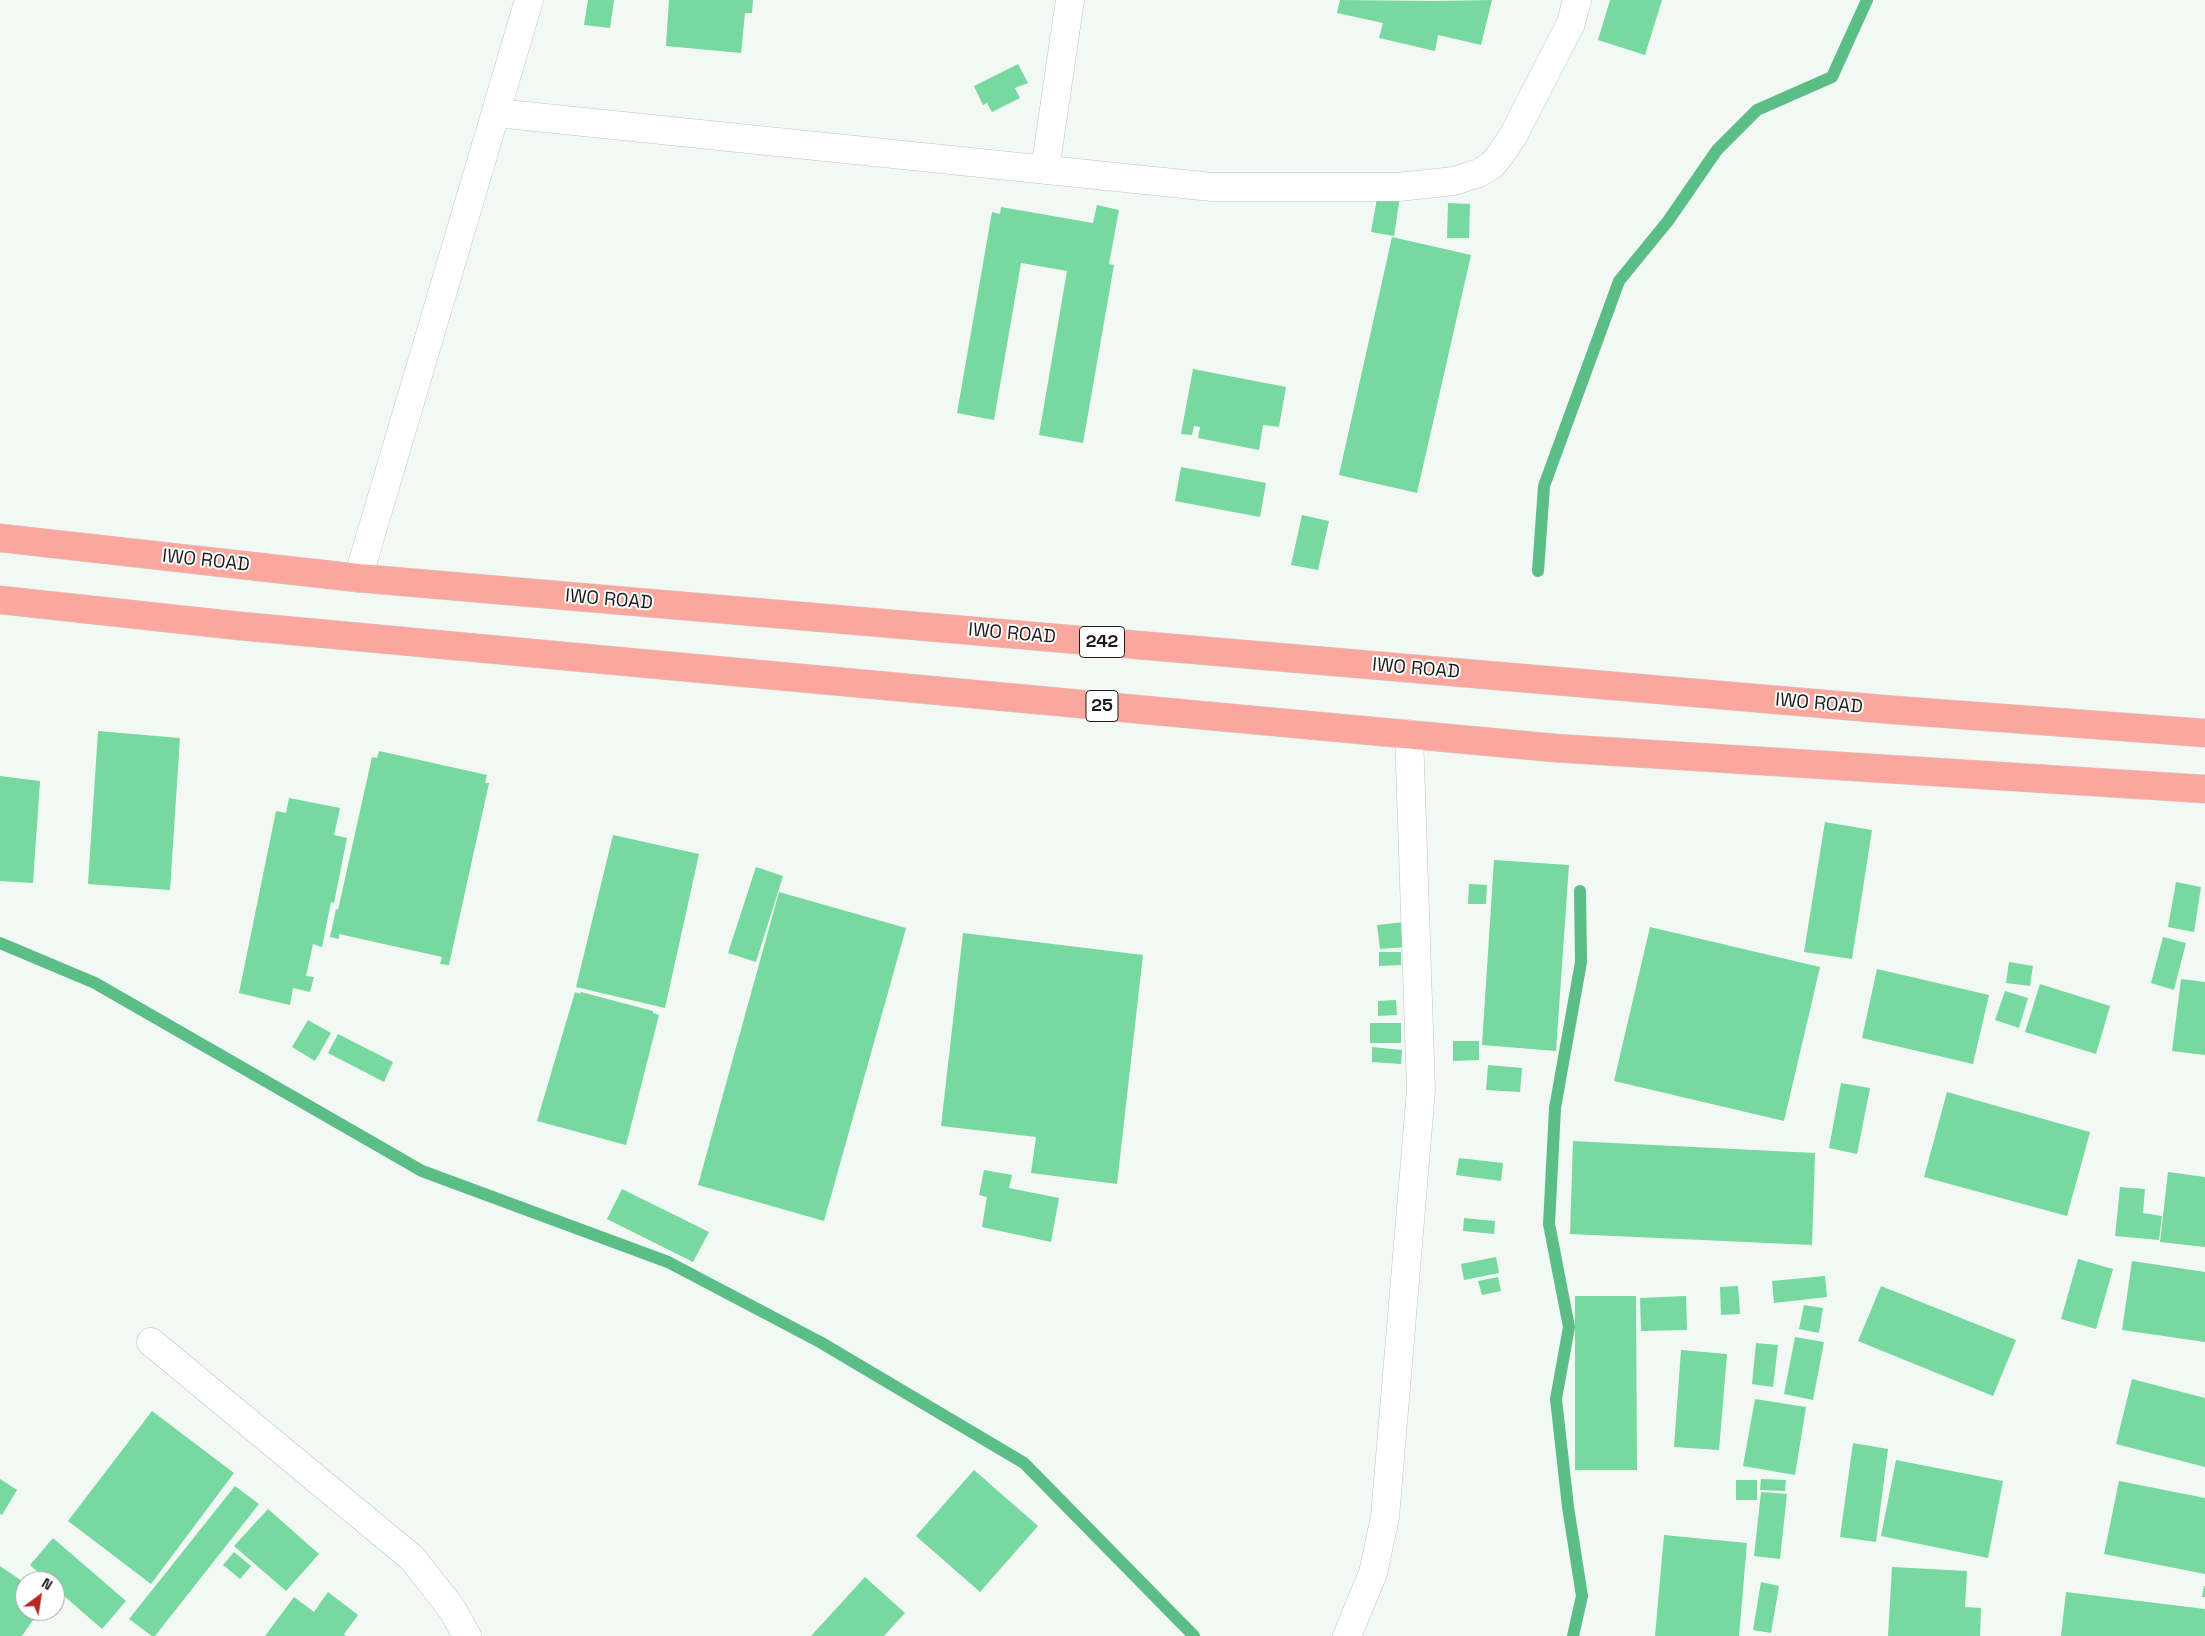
<!DOCTYPE html>
<html>
<head>
<meta charset="utf-8">
<style>
  body { margin:0 }
  #map { position:relative; width:2205px; height:1636px; overflow:hidden; background:#f2f8f4; font-family:"Space Grotesk",sans-serif }
  canvas { display:block }
  .north { position:absolute; left:15px; top:1571px; width:50px; height:50px; box-sizing:border-box; background:#fff; border:1px solid #a4a5a4; border-radius:50%; rotate:31deg; font-size:14px; font-weight:700; line-height:20px; text-align:center; color:#1b1d1b }
  .north::after { content:''; display:block; margin:auto; width:18px; height:22px; background:#b62821; clip-path:polygon(50% 0,100% 100%,50% 72%,0 100%) }
</style>
</head>
<body>
<div id="map">
<canvas width="2205" height="1636"></canvas>
<div class="north">N</div>
</div>
<script>
const context = document.querySelector('canvas').getContext('2d');
context.lineJoin = 'round';
function poly(rows) {
  const path = new Path2D();
  for (const r of rows) {
    path.moveTo(r[0], r[1]);
    for (let i = 2; i < r.length; i += 2) path.lineTo(r[i], r[i + 1]);
  }
  return path;
}
function stroke(path, color, width, dash) {
  context.strokeStyle = color;
  context.lineWidth = width;
  context.lineCap = dash ? 'butt' : 'round';
  context.setLineDash(dash || []);
  context.stroke(path);
}
function fill(path, color) {
  context.fillStyle = color;
  context.fill(path, 'evenodd');
}
function write(font, color, halo, rows, align = 'center') {
  context.font = font + ' "Space Grotesk",sans-serif';
  context.lineWidth = 4;
  context.setLineDash([]);
  context.textBaseline = 'middle';
  context.strokeStyle = halo;
  context.fillStyle = color;
  for (const [text, x, y, turn = 0] of rows) {
    context.save();
    context.translate(x, y);
    context.rotate((+turn || 0) * Math.PI / 180);
    context.textAlign = isNaN(turn) ? turn : align;
    if (halo) context.strokeText(text, 0, 0);
    context.fillText(text, 0, 0);
    context.restore();
  }
}
stroke(poly([
  [1538,571,1544,486,1619,281,1668,221,1717,150,1757,110,1832,77,1867,0],
  [0,943,95,983,422,1171,668,1262,820,1342,1024,1463,1194,1636],
  [1573,1636,1582,1596,1568,1507,1556,1399,1569,1327,1549,1224,1555,1108,1581,962,1580,891]
]), '#5cbe87', 12);
fill(poly([
  [588,0,614,0,610,28,584,25],
  [669,0,753,0,752,13,745,13,741,53,666,46],
  [1340,0,1435,1,1492,0,1481,45,1438,35,1435,51,1379,38,1383,23,1337,13],
  [1610,0,1662,0,1645,55,1598,40],
  [1018,64,1028,83,1015,88,1020,98,992,112,987,103,983,105,974,86],
  [1378,193,1400,197,1394,236,1371,232],
  [1448,203,1470,204,1469,238,1447,238],
  [1097,205,1119,210,1109,264,1114,265,1083,443,1039,435,1067,271,1021,263,994,420,957,413,992,212,1000,214,1001,207,1093,223],
  [1392,237,1471,255,1417,493,1339,475],
  [1193,369,1286,387,1279,427,1263,425,1259,450,1198,438,1200,427,1194,426,1192,435,1181,434],
  [1181,467,1266,483,1260,517,1175,501],
  [1302,515,1329,521,1318,570,1291,565],
  [98,731,180,738,170,890,88,884],
  [379,751,487,775,485,783,489,783,449,965,440,964,442,957,339,934,339,939,330,937,336,909,338,910,372,757,377,758],
  [0,776,40,781,33,883,0,881],
  [289,798,340,808,334,835,347,838,334,903,331,902,322,947,313,944,306,976,314,977,310,992,293,988,290,1005,239,993,276,811,286,813],
  [1825,822,1872,830,1852,959,1804,952],
  [613,835,699,854,665,1008,576,987],
  [1494,860,1569,865,1556,1051,1482,1045],
  [756,867,783,876,756,962,728,953],
  [2176,882,2201,887,2194,932,2168,927],
  [1469,884,1487,885,1486,904,1468,904],
  [779,892,906,928,824,1221,698,1185],
  [1405,922,1407,947,1380,949,1377,925],
  [1650,927,1820,967,1784,1121,1614,1081],
  [963,933,1143,955,1117,1184,1031,1173,1036,1137,941,1126],
  [2163,937,2186,943,2174,990,2151,983],
  [1379,952,1401,952,1401,965,1379,966],
  [2009,962,2033,966,2030,986,2006,983],
  [1877,969,1989,995,1973,1064,1862,1038],
  [2181,979,2205,982,2205,1055,2172,1051],
  [2040,984,2110,1006,2096,1054,2025,1032],
  [2005,991,2028,998,2019,1028,1995,1020],
  [575,992,580,994,581,992,653,1011,653,1013,659,1015,626,1145,537,1121],
  [1396,1000,1397,1015,1378,1016,1378,1001],
  [308,1020,331,1033,315,1061,292,1047],
  [1370,1023,1401,1023,1401,1043,1370,1043],
  [338,1034,393,1062,384,1082,328,1053],
  [1453,1041,1479,1041,1479,1060,1453,1061],
  [1372,1047,1402,1050,1401,1064,1372,1062],
  [1488,1065,1522,1068,1520,1092,1486,1090],
  [1841,1083,1870,1088,1857,1154,1829,1148],
  [1947,1092,2090,1132,2067,1216,1924,1177],
  [1573,1141,1815,1153,1812,1245,1570,1234],
  [1459,1158,1503,1163,1501,1181,1456,1175],
  [984,1170,1012,1175,1009,1188,1059,1198,1051,1242,982,1227,987,1197,979,1195],
  [2168,1172,2205,1177,2205,1247,2160,1242],
  [2120,1187,2145,1189,2143,1213,2162,1216,2159,1240,2115,1236],
  [622,1189,709,1232,693,1262,607,1219],
  [1464,1218,1495,1221,1494,1234,1463,1231],
  [1496,1257,1499,1273,1464,1280,1461,1264],
  [2078,1259,2113,1269,2096,1329,2061,1319],
  [2132,1261,2205,1272,2205,1342,2122,1330],
  [1825,1276,1827,1297,1774,1303,1772,1281],
  [1498,1277,1501,1291,1482,1295,1478,1281],
  [1738,1286,1740,1314,1721,1315,1720,1287],
  [1881,1286,2016,1340,1993,1396,1858,1341],
  [1575,1296,1636,1296,1637,1470,1575,1470],
  [1686,1296,1687,1330,1641,1331,1640,1298],
  [1804,1305,1823,1308,1819,1333,1799,1329],
  [1795,1337,1824,1342,1813,1400,1784,1394],
  [1756,1343,1778,1345,1773,1387,1752,1384],
  [1681,1350,1727,1354,1719,1450,1674,1447],
  [2132,1379,2205,1398,2205,1467,2116,1444],
  [1755,1399,1806,1407,1795,1475,1743,1466],
  [152,1411,234,1473,151,1584,68,1521],
  [1853,1443,1888,1449,1876,1542,1840,1537],
  [1896,1460,2003,1481,1988,1558,1881,1536],
  [974,1470,1038,1526,980,1592,916,1536],
  [0,1479,17,1490,2,1515,0,1514],
  [1761,1479,1786,1480,1785,1491,1760,1490],
  [1736,1480,1757,1480,1757,1500,1736,1500],
  [2119,1481,2205,1498,2205,1574,2104,1554],
  [235,1486,259,1504,155,1636,152,1636,129,1619],
  [1761,1492,1787,1494,1780,1559,1754,1556],
  [268,1509,319,1554,286,1591,234,1546],
  [1664,1535,1747,1543,1739,1636,1655,1636],
  [53,1538,126,1601,102,1629,55,1588,55,1581,48,1581,30,1565],
  [234,1552,251,1566,240,1579,223,1565],
  [0,1566,25,1583,25,1611,39,1611,22,1636,0,1636],
  [1892,1567,1967,1571,1965,1607,1981,1608,1980,1636,1888,1636],
  [865,1577,905,1613,884,1636,811,1636],
  [1761,1582,1779,1586,1771,1633,1753,1630],
  [2204,1586,2205,1586,2205,1597,2202,1597],
  [328,1592,358,1615,344,1634,346,1636,265,1636,294,1597,314,1612],
  [2066,1592,2205,1609,2205,1636,2061,1636]
]), '#77d9a0');
const minor = poly([
  [497,113,1212,187,1398,187,1454,181,1479,173,1492,165,1501,154,1513,136,1571,23,1577,0],
  [1045,170,1070,0],
  [358,578,529,0],
  [151,1342,412,1558,452,1609,467,1636],
  [1347,1636,1373,1573,1385,1517,1421,1090,1409,734]
]);
const major = poly([
  [0,538,358,578,1894,710,2205,733],
  [0,600,240,626,1555,748,2205,789]
]);
stroke(minor, '#bec4c0', 29);
stroke(major, '#d1d2d1', 29);
stroke(minor, '#fff', 28);
stroke(major, '#fca79e', 28);
for (const [x, y, w] of [
  [1102,642,45],
  [1102,706,32]
]) {
  const box = new Path2D();
  box.roundRect(x - w / 2, y - 15.5, w, 31, 4);
  context.fillStyle = '#fff';
  context.fill(box);
  stroke(box, '#1b1d1b', 1);
}
write('bold 18px', '#1b1d1b', null, [
  ["242",1102,642],
  ["25",1102,706]
]);
write('19px', '#1b1d1b', '#fff', [
  ["IWO ROAD",206,561,6],
  ["IWO ROAD",609,600,5],
  ["IWO ROAD",1012,634,5],
  ["IWO ROAD",1416,669,5],
  ["IWO ROAD",1819,704,5]
]);
</script>
</body>
</html>
